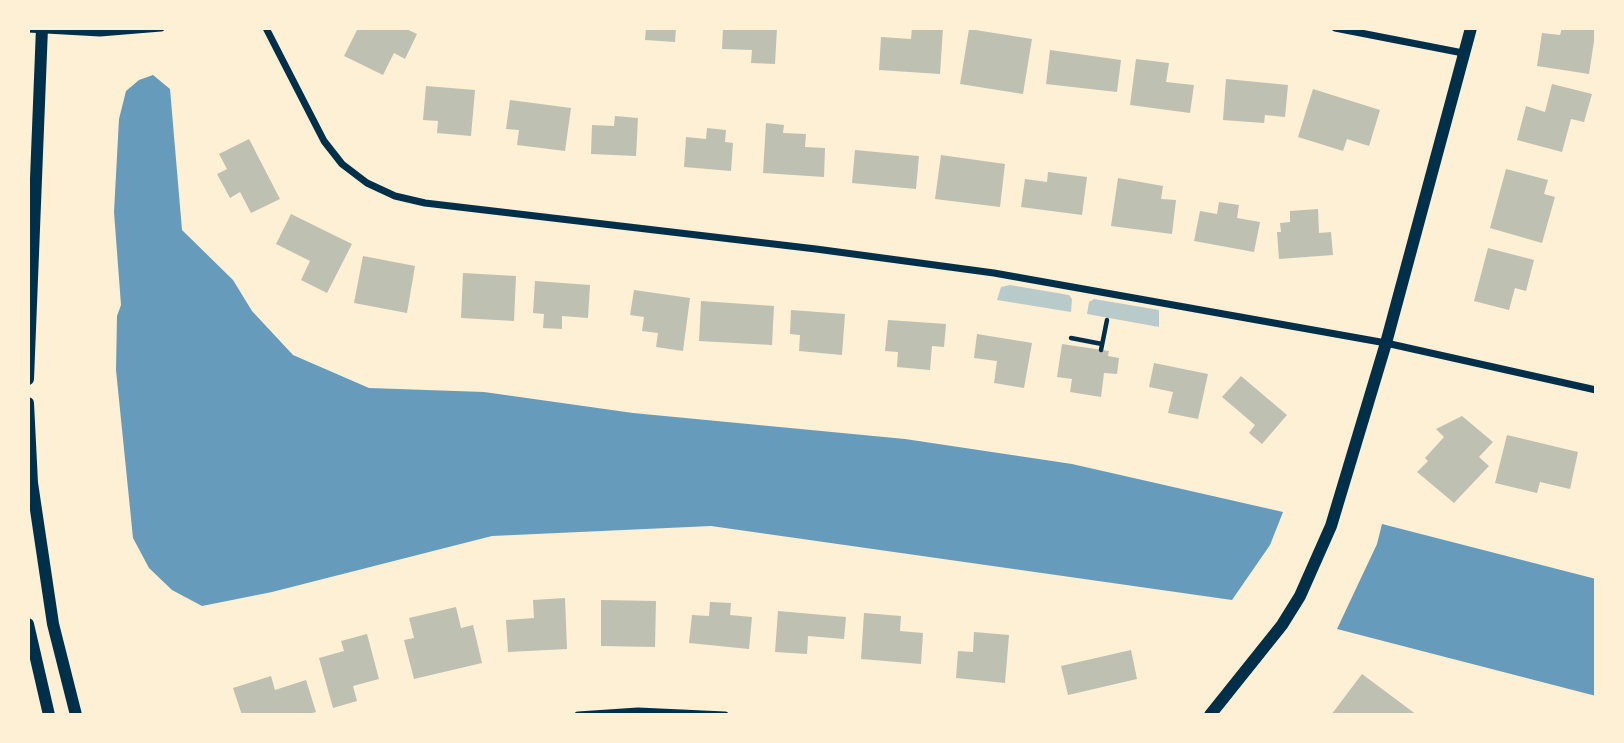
<!DOCTYPE html>
<html>
<head>
<meta charset="utf-8">
<style>
  body { margin:0 }
  #map { position:relative; width:1624px; height:743px; overflow:hidden; background:#fdf0d5; font-family:"Exo 2",sans-serif }
  canvas { display:block }
  .frame { position:absolute; inset:0; border:30px solid #fdf0d5; pointer-events:none }
</style>
</head>
<body>
<div id="map">
<canvas width="1624" height="743"></canvas>
<div class="frame"></div>
</div>
<script>
const context = document.querySelector('canvas').getContext('2d');
context.lineJoin = 'round';
function fill(path, color) {
  context.fillStyle = color;
  context.fill(path, 'evenodd');
}
function poly(rows) {
  const path = new Path2D();
  for (const r of rows) {
    path.moveTo(r[0], r[1]);
    for (let i = 2; i < r.length; i += 2) path.lineTo(r[i], r[i + 1]);
  }
  return path;
}
function stroke(path, color, width, dash) {
  context.strokeStyle = color;
  context.lineWidth = width;
  context.lineCap = dash ? 'butt' : 'round';
  context.setLineDash(dash || []);
  context.stroke(path);
}
fill(poly([
  [1010,285,1069,295,1072,299,1071,312,997,300,1001,287],
  [1094,299,1159,310,1159,327,1087,314,1089,302]
]), '#b9caca');
fill(poly([
  [153,75,170,89,182,230,233,280,252,311,293,355,369,388,484,392,633,413,905,439,1072,464,1283,512,1270,545,1232,600,711,526,492,536,272,592,202,606,172,590,149,568,133,538,116,370,117,316,121,305,114,212,119,119,126,91,139,80],
  [1382,524,1596,579,1596,696,1337,629,1377,544]
]), '#669bbc');
fill(poly([
  [358,28,404,28,417,34,405,59,394,53,383,75,344,56],
  [646,28,676,28,675,42,645,40],
  [723,28,777,28,775,64,751,63,752,50,722,49],
  [912,28,943,28,940,74,879,70,881,37,911,39],
  [1562,28,1596,28,1589,74,1537,66,1542,33,1560,35],
  [969,29,1032,39,1023,94,960,84],
  [1050,50,1121,60,1117,92,1046,84],
  [1136,59,1169,63,1166,82,1194,85,1190,113,1130,105],
  [1226,79,1288,85,1285,117,1265,115,1264,123,1223,120],
  [1552,84,1592,94,1584,122,1571,119,1562,152,1517,140,1526,106,1545,112],
  [426,86,475,90,471,136,437,133,438,121,423,120],
  [1313,89,1380,110,1369,146,1347,139,1343,151,1298,137],
  [510,100,571,108,565,151,517,145,519,130,506,129],
  [615,116,638,118,636,156,591,154,592,125,614,126],
  [766,123,784,125,783,133,806,134,805,147,825,148,824,177,763,173],
  [707,128,726,130,725,142,733,143,731,171,684,167,686,137,706,139],
  [249,139,280,199,251,213,240,192,230,198,217,174,227,169,219,154],
  [855,150,919,156,916,189,852,183],
  [941,155,1005,164,1000,207,935,199],
  [1506,169,1548,180,1544,194,1555,197,1542,243,1490,228],
  [1048,172,1087,177,1082,215,1021,207,1025,179,1047,182],
  [1118,178,1163,186,1161,199,1176,200,1172,234,1111,226],
  [1219,202,1239,205,1237,218,1260,222,1254,252,1194,241,1200,211,1217,214],
  [1318,209,1319,233,1331,232,1333,255,1279,259,1277,232,1281,232,1280,223,1290,222,1290,211],
  [291,214,352,244,327,293,301,280,310,261,276,244],
  [1488,248,1534,260,1526,291,1515,288,1509,310,1474,301],
  [363,256,415,266,407,313,354,303],
  [463,273,516,276,514,321,461,318],
  [535,281,590,285,588,318,562,316,562,329,543,328,544,314,533,313],
  [634,290,690,298,683,351,656,347,658,333,642,331,644,317,630,315],
  [701,301,774,306,772,345,699,341],
  [791,310,845,314,842,355,799,351,800,335,790,334],
  [888,320,946,324,944,347,932,346,930,370,897,367,898,352,885,351],
  [977,334,1032,343,1024,388,994,383,997,361,974,358],
  [1062,344,1109,351,1108,356,1119,358,1117,374,1104,373,1101,397,1070,392,1072,379,1057,377],
  [1154,363,1208,374,1198,419,1168,413,1173,392,1149,387],
  [1241,376,1287,415,1262,444,1249,433,1255,425,1222,397],
  [1462,416,1493,442,1479,457,1489,466,1454,503,1417,472,1428,461,1425,458,1444,437,1436,429],
  [1507,435,1578,452,1570,489,1540,482,1537,493,1495,483],
  [565,598,567,649,508,652,506,620,534,618,533,600],
  [601,600,656,601,655,647,601,646],
  [710,602,731,603,730,615,752,617,749,649,689,643,692,615,709,616],
  [456,607,461,628,473,625,482,663,414,679,404,640,414,638,409,618],
  [778,611,846,617,844,639,808,636,807,654,775,652],
  [864,613,901,616,900,631,923,633,921,664,861,659],
  [974,632,1009,635,1005,683,956,678,958,651,973,652],
  [367,634,379,679,353,686,357,701,333,708,319,658,344,651,341,641],
  [1131,650,1137,679,1068,695,1061,666],
  [1362,674,1417,715,1331,715],
  [271,676,275,690,306,680,316,712,306,715,242,715,233,688]
]), '#bec0b2');
stroke(poly([
  [1071,338,1102,344],
  [1101,350,1107,320]
]), '#003049', 4.5);
stroke(poly([
  [266,28,324,141,342,164,367,183,395,196,425,203,816,249,994,273,1386,343,1596,390],
  [1335,28,1463,53],
  [28,29,100,33,161,28],
  [578,715,638,711,725,715]
]), '#003049', 7);
stroke(poly([
  [28,379,42,28],
  [28,403,32,483,53,624,76,715],
  [28,624,49,715],
  [1210,715,1282,625,1300,596,1331,526,1386,343,1471,28]
]), '#003049', 12);
</script>
</body>
</html>
